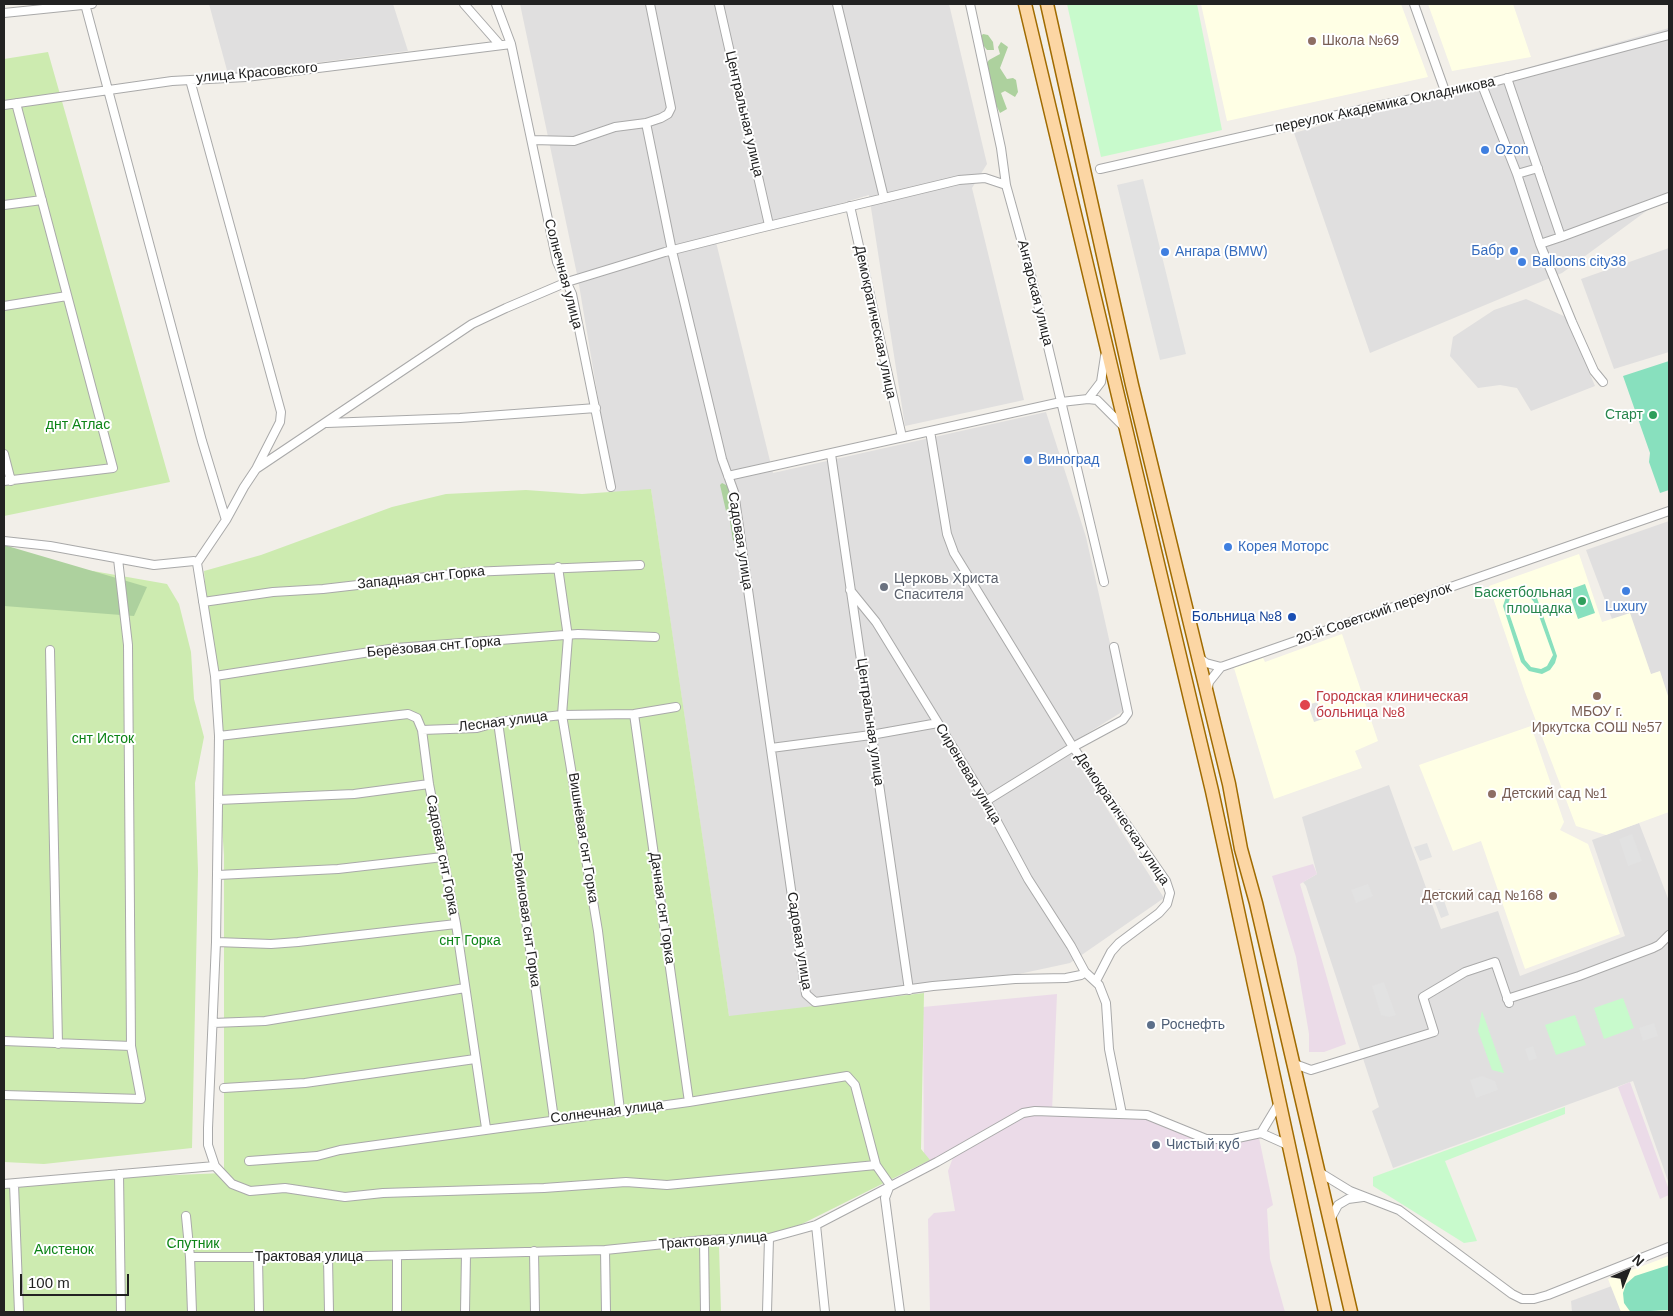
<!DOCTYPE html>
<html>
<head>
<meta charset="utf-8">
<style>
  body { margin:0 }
  #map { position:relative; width:1673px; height:1316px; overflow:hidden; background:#f2efe9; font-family:Helvetica,sans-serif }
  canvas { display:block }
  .frame { position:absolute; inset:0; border:5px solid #222; pointer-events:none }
  .north { position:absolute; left:1603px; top:1246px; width:50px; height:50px; -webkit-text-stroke:4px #fff; paint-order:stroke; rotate:44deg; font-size:14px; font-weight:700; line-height:20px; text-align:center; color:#222 }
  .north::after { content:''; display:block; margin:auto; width:18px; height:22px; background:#222; clip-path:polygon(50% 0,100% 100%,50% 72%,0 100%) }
  .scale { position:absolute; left:20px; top:1274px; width:109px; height:22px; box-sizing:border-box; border:2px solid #222; border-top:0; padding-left:6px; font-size:15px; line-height:18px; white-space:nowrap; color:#222; -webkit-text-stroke:4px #fff; paint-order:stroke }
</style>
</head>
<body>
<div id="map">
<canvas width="1673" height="1316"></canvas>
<div class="frame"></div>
<div class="north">N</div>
<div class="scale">100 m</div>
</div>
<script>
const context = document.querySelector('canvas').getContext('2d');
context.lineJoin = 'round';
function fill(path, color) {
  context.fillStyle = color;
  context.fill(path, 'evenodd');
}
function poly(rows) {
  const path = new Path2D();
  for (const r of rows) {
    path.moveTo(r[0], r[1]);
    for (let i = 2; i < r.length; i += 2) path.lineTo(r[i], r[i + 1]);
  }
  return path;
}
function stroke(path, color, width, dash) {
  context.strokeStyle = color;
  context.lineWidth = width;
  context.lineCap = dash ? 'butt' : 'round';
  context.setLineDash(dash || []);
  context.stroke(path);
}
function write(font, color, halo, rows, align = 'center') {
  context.font = font + ' Helvetica,sans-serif';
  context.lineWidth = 4;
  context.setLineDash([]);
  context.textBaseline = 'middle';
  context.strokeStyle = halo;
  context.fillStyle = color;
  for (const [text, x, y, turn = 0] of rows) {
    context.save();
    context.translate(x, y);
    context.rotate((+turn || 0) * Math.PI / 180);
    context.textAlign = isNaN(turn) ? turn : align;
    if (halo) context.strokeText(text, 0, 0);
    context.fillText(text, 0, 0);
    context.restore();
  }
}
fill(poly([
  [209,4,393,4,408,51,228,74],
  [520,4,949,4,987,164,972,188,1024,400,905,426,869,195,756,229,715,238,773,473,1046,412,1086,537,1125,710,1067,746,1164,898,1070,963,1019,974,922,983,924,993,729,1017,651,490,614,493,578,279],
  [1669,28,1669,198,1660,201,1562,273,1370,353,1294,133],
  [1669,248,1669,352,1614,369,1581,279],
  [1526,299,1566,317,1595,386,1531,411,1517,388,1500,385,1478,388,1450,356,1453,337,1494,310],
  [1669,521,1669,770,1586,550],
  [1389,785,1441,929,1498,911,1520,976,1625,936,1592,840,1639,823,1669,901,1669,1184,1633,1081,1393,1168,1372,1111,1379,1107,1306,886,1303,882,1317,874,1302,817],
  [1669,1265,1669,1312,1572,1312,1571,1301]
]), '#e0dfdf');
fill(poly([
  [1313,864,1317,874,1300,884,1346,1044,1324,1052,1309,1052,1309,1034,1296,957,1272,876],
  [1057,994,1052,1111,1147,1115,1206,1139,1258,1133,1273,1205,1267,1209,1270,1259,1285,1312,930,1312,928,1219,934,1213,955,1211,948,1171,955,1152,924,1168,923,1007],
  [1630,1082,1669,1190,1669,1195,1660,1199,1618,1087]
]), '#ebdbe8');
fill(poly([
  [1201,4,1401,4,1428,77,1227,121],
  [1428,4,1513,4,1531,57,1452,71],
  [1579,554,1602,622,1630,613,1651,674,1660,671,1669,699,1669,812,1606,835,1576,826,1525,692,1489,586],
  [1342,634,1378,741,1355,751,1362,768,1274,799,1234,668,1263,658,1265,662],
  [1531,726,1564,822,1560,830,1588,844,1620,934,1525,969,1481,841,1453,851,1419,765],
  [1669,1256,1669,1312,1621,1312,1608,1279]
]), '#ffffe5');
fill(poly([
  [48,52,170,482,4,516,4,59],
  [651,489,729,1016,924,993,921,1149,930,1160,772,1239,719,1246,721,1312,4,1312,4,1182,224,1173,224,855,204,571,261,555,392,507,446,494,526,490,582,494],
  [4,564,93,571,167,584,179,604,191,652,194,699,204,737,195,783,198,871,192,1148,44,1164,4,1162]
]), '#cdebb0');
fill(poly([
  [983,34,988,35,993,42,994,50,987,50,983,45,981,36],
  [1001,42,1008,47,1000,68,1007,79,1013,78,1016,80,1018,92,1015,97,1005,91,1001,93,1007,109,1000,113,995,103,986,64,989,60,1000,54,998,47],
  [722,483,728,486,731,499,728,510,726,511,720,485],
  [729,515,734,517,737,536,733,541],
  [4,545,147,587,134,616,4,606]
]), '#add19e');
fill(poly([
  [1067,4,1197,4,1222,130,1101,157],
  [1623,998,1634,1028,1604,1039,1594,1008],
  [1482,1011,1504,1073,1492,1070,1478,1031],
  [1575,1015,1586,1045,1556,1055,1545,1025],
  [1565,1107,1565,1114,1445,1161,1477,1241,1464,1243,1373,1186,1373,1177]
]), '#c8facc');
fill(poly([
  [1669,361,1669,490,1660,493,1649,462,1650,453,1623,376],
  [1585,584,1595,613,1578,619,1568,590],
  [1517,588,1530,590,1537,598,1557,656,1555,663,1550,670,1542,674,1529,671,1521,662,1503,606,1507,594],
  [1518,593,1528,595,1534,602,1553,655,1547,666,1541,669,1531,667,1525,660,1507,607,1510,598],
  [1669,1265,1669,1310,1631,1312,1629,1310,1624,1303,1623,1293,1626,1284,1635,1276]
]), '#88e0be');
fill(poly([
  [1143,179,1186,354,1160,360,1117,185],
  [1317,702,1323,719,1314,722,1308,705],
  [1632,834,1642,861,1628,866,1619,839],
  [1427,843,1432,857,1420,861,1414,847],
  [1368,884,1373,896,1356,903,1351,890],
  [1440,889,1449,915,1441,918,1431,892],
  [1384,982,1396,1015,1389,1017,1381,1015,1372,986],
  [1654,1023,1658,1036,1643,1041,1639,1028],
  [1533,1046,1537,1058,1529,1061,1525,1049],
  [1482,1076,1495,1081,1498,1090,1476,1098,1470,1080]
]), '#e2e2e2');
const minor = poly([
  [85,4,202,441,226,520,197,563],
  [464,4,500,45],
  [496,4,511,44,557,262,572,294,611,487],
  [650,4,671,108,668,114,661,118,646,123,672,251,722,459,734,492,806,994,815,1002,933,986,1015,979,1066,978,1081,975,1085,972,1071,946,1028,879,986,801,876,622,850,590],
  [719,4,769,225],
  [837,4,884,198],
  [970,4,1001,148,1006,185,1031,275,1104,582],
  [1414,4,1445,91],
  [4,13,92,4],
  [1507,78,1561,237,1669,197],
  [190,80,281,412,280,422,257,467],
  [1482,85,1517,174,1540,244],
  [4,105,172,81,246,77,511,44],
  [532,140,574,141,615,127,646,123],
  [1100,169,1377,106,1482,85,1669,35],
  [1517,174,1538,168],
  [4,205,42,200],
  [850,206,902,437],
  [1561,237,1540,244,1572,322,1594,371,1603,382],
  [4,306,67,296],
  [1088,399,1101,382,1105,356],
  [327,423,460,418,596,408],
  [930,431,947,534,954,553,1073,747,986,801],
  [4,454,11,481],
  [831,454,909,990],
  [728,476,1061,402,1088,399,1097,400,1124,427],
  [4,481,113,468,16,103],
  [226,520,244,487,256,469,472,324,506,308,567,282,665,252,756,229,959,180,985,178,1006,185],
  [4,541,50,546,154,565,194,561,197,563],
  [197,563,215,676,219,736,216,942,208,1128,208,1145,215,1166],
  [558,567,568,637,562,715,598,931,620,1110],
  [203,602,273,592,323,589,470,572,640,565],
  [50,650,58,1044],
  [1198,657,1206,663,1221,667,1669,511],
  [215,676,396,648,578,634,655,637],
  [1208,688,1209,682,1221,667],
  [634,714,689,1102],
  [498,722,554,1119],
  [422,730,429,784,456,924,486,1128],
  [219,736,408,714,417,718,422,730,477,728,498,722,562,715,634,714,676,707],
  [771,748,871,735,938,723],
  [218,800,354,794,429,784],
  [218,875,338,869,443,857],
  [216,942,271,944,298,942,456,924],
  [1085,972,1099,985,1106,1003,1109,1049,1122,1114],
  [1096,981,1111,952,1119,943,1159,913,1167,904,1170,893,1166,881,1073,747,1123,720,1128,713,1114,647],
  [1507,999,1579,976,1653,948,1659,945,1669,935],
  [213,1023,265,1021,465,988],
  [4,1041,131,1046],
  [1292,1063,1311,1070,1434,1032,1423,997,1465,972,1495,962,1509,1003],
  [224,1088,305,1083,475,1059],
  [4,1095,141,1099,131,1046,128,645,118,559],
  [1261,1133,1279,1103],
  [1261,1133,1290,1146],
  [249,1161,317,1156,340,1150,689,1102,847,1076,855,1085,876,1165,890,1185],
  [1319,1172,1350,1191,1399,1210,1512,1294,1522,1299,1534,1299,1548,1295,1669,1247],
  [119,1174,121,1312],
  [4,1184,215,1166,232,1184,250,1191,285,1188,345,1197,383,1193,544,1188,626,1182,667,1185,876,1165],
  [14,1184,19,1312],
  [890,1185,885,1198,900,1312],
  [186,1216,190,1257,192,1312],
  [1330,1220,1338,1205,1348,1199,1363,1197],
  [816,1225,825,1312],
  [704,1240,705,1312],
  [605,1250,606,1312],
  [534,1251,535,1312],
  [397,1256,397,1312],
  [190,1257,328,1257,605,1250,704,1240,769,1238,816,1225,937,1162,1023,1113,1035,1111,1147,1115,1206,1139,1233,1139,1261,1133],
  [258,1257,259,1312],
  [328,1257,329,1312],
  [465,1312,466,1254],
  [767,1312,769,1238]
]);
const primary = poly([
  [1025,4,1212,791,1325,1312],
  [1047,4,1132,385,1229,784,1241,849,1256,903,1351,1312]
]);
stroke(minor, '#a9a9a9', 10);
stroke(primary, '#a06b00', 15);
stroke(minor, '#fff', 8);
stroke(primary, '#fcd6a4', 12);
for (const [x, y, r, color] of [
  [1312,41,5,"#8d6e63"],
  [1485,150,5,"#3f7fe0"],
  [1514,251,5,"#3f7fe0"],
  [1165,252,5,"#3f7fe0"],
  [1522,262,5,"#3f7fe0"],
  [1653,415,5,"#2e9e5b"],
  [1028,460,5,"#3f7fe0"],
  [1228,547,5,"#3f7fe0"],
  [884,587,5,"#6b7280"],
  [1626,591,5,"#3f7fe0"],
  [1582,601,5,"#2e9e5b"],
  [1292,617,5,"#1a4fb4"],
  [1597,696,5,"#8d6e63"],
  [1305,705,6,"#e0444e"],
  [1492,794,5,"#8d6e63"],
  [1553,896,5,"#8d6e63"],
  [1151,1025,5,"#5c6f8a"],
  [1156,1145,5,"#5c6f8a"]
]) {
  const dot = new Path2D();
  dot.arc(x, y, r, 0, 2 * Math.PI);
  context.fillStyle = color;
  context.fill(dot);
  stroke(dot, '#fff', 2);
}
write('14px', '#785e54', '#fff', [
  ["Школа №69",1322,41],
  ["МБОУ г.",1597,712,"center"],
  ["Иркутска СОШ №57",1597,728,"center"],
  ["Детский сад №1",1502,794],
  ["Детский сад №168",1543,896,"right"]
], 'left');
write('14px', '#222', '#fff', [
  ["улица Красовского",257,73,-5],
  ["переулок Академика Окладникова",1385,105,-12],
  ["Центральная улица",744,114,77],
  ["Солнечная улица",563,274,75],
  ["Ангарская улица",1035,293,76],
  ["Демократическая улица",875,322,78],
  ["Садовая улица",740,541,81],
  ["Западная снт Горка",421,578,-6],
  ["20-й Советский переулок",1374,614,-19],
  ["Берёзовая снт Горка",434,647,-5],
  ["Лесная улица",503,722,-7],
  ["Центральная улица",870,722,82],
  ["Сиреневая улица",968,774,59],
  ["Демократическая улица",1122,819,56],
  ["Вишнёвая снт Горка",583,838,81],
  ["Садовая снт Горка",442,855,79],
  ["Дачная снт Горка",662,908,82],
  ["Рябиновая снт Горка",526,920,82],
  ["Садовая улица",799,941,81],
  ["Солнечная улица",607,1112,-7],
  ["Трактовая улица",713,1241,-4],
  ["Трактовая улица",309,1257]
]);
write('14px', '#366cbe', '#fff', [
  ["Ozon",1495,150],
  ["Бабр",1504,251,"right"],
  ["Ангара (BMW)",1175,252],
  ["Balloons city38",1532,262],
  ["Виноград",1038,460],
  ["Корея Моторс",1238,547],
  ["Luxury",1626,607,"center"]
], 'left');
write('14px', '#27864d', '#fff', [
  ["Старт",1643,415],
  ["Баскетбольная",1572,593],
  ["площадка",1572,609]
], 'right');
write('14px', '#0c8416', '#fff', [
  ["днт Атлас",78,425],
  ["снт Исток",103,739],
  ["снт Горка",470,941],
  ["Спутник",193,1244],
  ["Аистенок",64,1250]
]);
write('14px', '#5b616d', '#fff', [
  ["Церковь Христа",894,579],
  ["Спасителя",894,595]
], 'left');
write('14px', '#164399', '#fff', [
  ["Больница №8",1282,617]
], 'right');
write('14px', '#be3a42', '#fff', [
  ["Городская клиническая",1316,697],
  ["больница №8",1316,713]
], 'left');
write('14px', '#4e5e75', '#fff', [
  ["Роснефть",1161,1025],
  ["Чистый куб",1166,1145]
], 'left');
</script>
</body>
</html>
